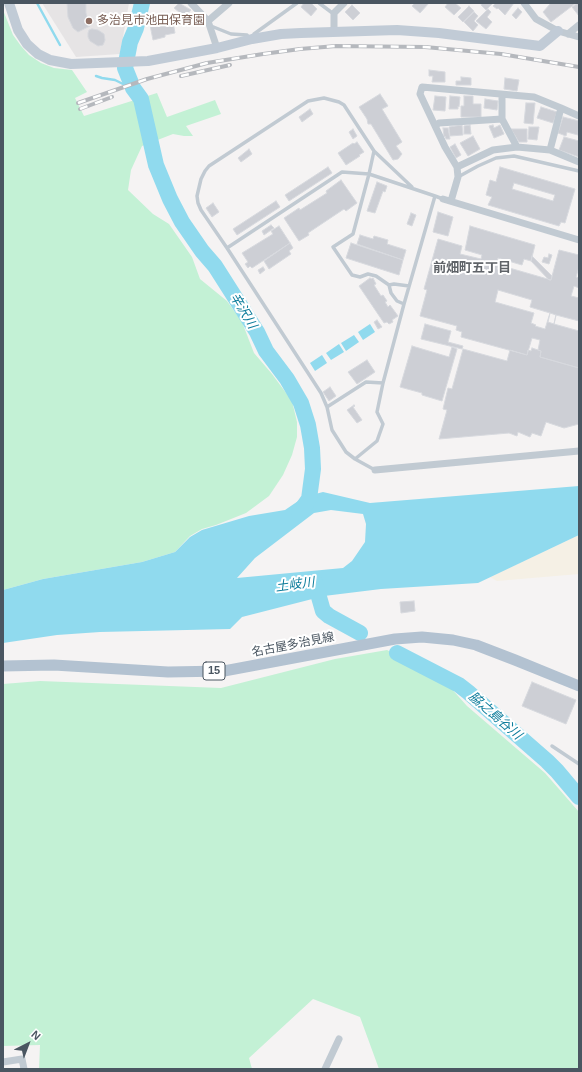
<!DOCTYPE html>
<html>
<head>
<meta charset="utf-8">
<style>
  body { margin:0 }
  #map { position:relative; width:582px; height:1072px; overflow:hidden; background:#f5f3f3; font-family:Helvetica,sans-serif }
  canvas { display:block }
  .frame { position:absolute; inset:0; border:4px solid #4a5661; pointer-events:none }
  .north { position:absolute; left:8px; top:1024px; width:40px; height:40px; -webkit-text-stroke:3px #fff; paint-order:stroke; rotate:42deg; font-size:11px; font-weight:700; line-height:16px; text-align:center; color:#4a5661 }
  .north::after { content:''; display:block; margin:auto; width:14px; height:18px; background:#4a5661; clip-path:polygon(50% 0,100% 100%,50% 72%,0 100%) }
</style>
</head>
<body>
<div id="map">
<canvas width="582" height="1072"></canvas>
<div class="frame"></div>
<div class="north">N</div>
</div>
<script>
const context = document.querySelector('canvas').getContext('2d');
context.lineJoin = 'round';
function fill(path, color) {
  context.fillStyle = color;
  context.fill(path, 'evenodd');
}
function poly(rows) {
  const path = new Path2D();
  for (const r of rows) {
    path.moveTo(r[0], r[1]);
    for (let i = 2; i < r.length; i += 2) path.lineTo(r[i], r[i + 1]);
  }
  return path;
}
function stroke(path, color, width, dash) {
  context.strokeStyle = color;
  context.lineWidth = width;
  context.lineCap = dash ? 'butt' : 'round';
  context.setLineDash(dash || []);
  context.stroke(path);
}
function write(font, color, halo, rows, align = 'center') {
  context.font = font + ' Helvetica,"Noto Sans JP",sans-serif';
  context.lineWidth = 4;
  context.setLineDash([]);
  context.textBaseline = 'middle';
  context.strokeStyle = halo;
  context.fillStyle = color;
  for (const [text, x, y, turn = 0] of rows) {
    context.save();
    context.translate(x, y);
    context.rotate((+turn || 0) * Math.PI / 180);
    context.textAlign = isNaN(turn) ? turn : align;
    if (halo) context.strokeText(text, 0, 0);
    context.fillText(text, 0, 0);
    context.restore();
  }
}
fill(poly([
  [42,3,129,3,120,54,76,57]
]), '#e6e4e5');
fill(poly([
  [3,10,13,35,21,46,29,55,41,63,54,68,72,70,87,92,75,98,84,116,157,93,167,117,215,100,221,114,186,126,193,136,184,136,173,134,142,146,131,170,128,190,153,214,169,224,192,257,200,279,227,301,242,322,254,353,272,374,292,401,297,422,297,437,292,455,283,475,269,496,246,513,216,525,202,529,190,536,175,552,142,562,43,579,3,590],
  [387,650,442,678,467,706,545,773,579,812,579,1069,379,1069,360,1017,313,999,249,1058,252,1069,39,1069,40,1045,3,1046,3,684,40,681,221,688,335,659]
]), '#c3f1d5');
fill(poly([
  [579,535,579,574,497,581,490,577]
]), '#f5f0e5');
fill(poly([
  [370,324,375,332,363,340,358,332],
  [354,335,359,342,346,351,341,343],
  [339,344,344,352,331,360,326,353],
  [322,355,327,363,315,371,310,363],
  [579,486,579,535,478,583,381,589,324,596,242,617,230,629,100,632,57,635,3,643,3,590,43,579,142,562,175,552,190,537,202,530,249,516,285,510,304,497,323,492,370,503],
  [331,510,363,514,366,524,365,542,352,561,343,568,237,578,255,558,314,513]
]), '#90daee');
stroke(poly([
  [37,3,60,45],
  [96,76,102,78,115,80,129,87,133,88]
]), '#90daee', 2.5);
stroke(poly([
  [142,3,136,28,130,42,125,68,133,88,141,99,156,165,170,199,182,222,202,251,215,266,257,332,266,351,287,379,301,403,308,425,312,448,313,469,309,499,299,513],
  [315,583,323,611,329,616,360,633],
  [397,653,459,685,468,692,547,761,557,771,579,797]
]), '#90daee', 16);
const building = poly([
  [67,3,86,3,86,13,90,26,78,32,73,28,68,17,67,3],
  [179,3,191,10,185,17,174,8,179,3],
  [304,3,311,3,317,9,311,16,301,7,304,3],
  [415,3,429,3,420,13,412,6,415,3],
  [448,3,455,3,461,8,454,15,445,7,448,3],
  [482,3,493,3,486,10,481,5,482,3],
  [496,3,514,3,505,15,498,8,497,9,493,6,496,3],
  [551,3,576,3,551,22,543,12,551,3],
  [578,3,579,3,579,16,572,7,578,3],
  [352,5,360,13,353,20,345,12,352,5],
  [469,6,474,11,463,22,458,17,469,6],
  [518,8,522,12,516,19,512,15,518,8],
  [488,9,491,12,487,17,492,22,486,29,476,21,488,9],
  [474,12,478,16,474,21,478,25,473,31,464,22,474,12],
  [147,15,151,16,149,23,144,25,147,15],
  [173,22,175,33,165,35,165,37,153,40,150,25,173,22],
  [92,29,98,30,104,34,105,40,103,45,98,46,90,41,88,37,88,33,89,30,92,29],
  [429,70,445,72,445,82,432,82,433,76,429,76,429,70],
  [461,77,471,78,471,85,456,85,456,81,461,81,461,77],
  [505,78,519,80,517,91,504,89,505,78],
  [380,94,388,106,382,109,402,142,396,146,402,154,398,159,393,160,371,124,368,124,367,119,359,107,380,94],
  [435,96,446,97,445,111,433,110,435,96],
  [450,96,460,97,459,107,458,106,458,109,449,109,450,96],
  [464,96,473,96,473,104,481,104,481,117,461,117,461,106,464,106,464,96],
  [485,99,498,101,497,110,484,108,485,99],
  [526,103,535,103,533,124,524,123,526,103],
  [541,107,557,112,553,123,537,118,541,107],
  [310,109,313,114,302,122,299,117,310,109],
  [563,117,579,121,578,135,567,132,566,136,558,133,563,117],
  [462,125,463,135,450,136,449,127,462,125],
  [470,125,471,134,464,134,464,126,470,125],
  [493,125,494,128,500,125,504,134,494,138,489,126,493,125],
  [529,127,539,127,537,140,528,139,529,127],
  [443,128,448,128,450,139,446,139,445,136,444,137,443,128],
  [353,129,357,136,353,139,349,132,353,129],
  [511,129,527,129,527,142,519,142,511,129],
  [473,136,480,149,468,156,460,143,473,136],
  [564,137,579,141,579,157,559,150,564,137],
  [357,142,364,152,359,155,360,156,346,165,338,153,353,143,354,144,357,142],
  [455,144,461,155,456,158,450,147,455,144],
  [249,149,252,154,241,162,238,158,249,149],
  [328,167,332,173,289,201,285,195,328,167],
  [500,167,575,189,565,223,561,222,559,226,488,205,492,197,486,195,490,180,496,182,500,167],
  [514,183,555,195,553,201,512,189,514,183],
  [341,180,357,203,346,211,344,209,308,233,309,235,299,241,284,218,299,208,300,210,327,193,326,191,341,180],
  [377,182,387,186,385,192,383,191,375,213,367,211,377,182],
  [276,201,280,207,237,235,233,229,276,201],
  [213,203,219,212,212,217,206,208,213,203],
  [438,212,453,217,448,236,433,232,438,212],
  [411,213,416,215,412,226,407,224,411,213],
  [271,225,274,228,264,235,262,231,271,225],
  [279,226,290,243,252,268,250,266,248,268,245,264,248,262,242,253,273,234,271,231,279,226],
  [470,226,535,245,531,261,524,259,522,265,498,258,497,263,499,263,497,269,505,272,506,267,551,280,559,250,579,255,579,267,576,277,579,278,579,288,574,286,571,296,579,298,579,321,556,315,554,324,579,331,579,368,540,357,541,351,538,350,540,340,532,338,527,355,461,337,462,332,456,330,457,326,420,316,427,290,424,289,438,239,462,246,460,254,481,259,482,255,465,250,470,226],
  [498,290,532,300,530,307,550,313,545,329,535,326,536,325,531,323,534,313,495,302,498,290],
  [360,235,373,239,374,236,388,240,387,244,406,250,403,260,357,244,360,235],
  [290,243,293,248,289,251,291,254,269,269,264,261,290,243],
  [351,243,403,260,399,275,346,258,351,243],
  [549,254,552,255,549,264,542,262,544,257,548,258,549,254],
  [532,256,552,276,551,280,549,280,531,261,532,256],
  [263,267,265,270,260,274,258,270,263,267],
  [370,278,371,279,373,278,376,284,374,285,381,296,383,295,387,301,385,302,388,307,390,305,398,316,392,320,393,322,389,324,387,322,384,323,359,286,370,278],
  [550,313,556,315,554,324,548,322,550,313],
  [377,320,382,327,378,329,374,322,377,320],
  [425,324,451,331,448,342,463,346,462,349,421,339,425,324],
  [412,346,449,357,452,347,457,349,442,401,422,395,422,393,400,387,412,346],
  [532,348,541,351,540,357,579,368,579,424,564,428,546,422,541,436,532,433,530,437,518,432,517,436,509,433,439,439,447,410,443,409,448,388,452,389,463,349,507,361,510,350,527,355,528,350,531,351,532,348],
  [367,360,375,372,357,384,348,372,367,360],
  [330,387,336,396,329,401,323,392,330,387],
  [354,405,355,406,353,407,362,420,357,423,347,410,354,405],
  [414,601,415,611,401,613,400,602,414,601],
  [532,682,576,700,566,724,522,706,532,682]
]);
fill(building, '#cdcfd5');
stroke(building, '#d7d9de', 1);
stroke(poly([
  [319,3,331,12,334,13],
  [211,26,231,34,247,35,249,38],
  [252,38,254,34,297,3],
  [374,151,412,187],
  [458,177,478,166,496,158,514,156,579,171],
  [227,248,342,172,369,174,435,196],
  [389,285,394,284,409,286],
  [327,407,366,382,383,383],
  [355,459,377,441,383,424,377,412,383,383,404,304,435,196,443,199],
  [375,470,355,459,346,452,332,430,327,407,321,393,227,248,201,210,198,203,197,196,201,179,205,171,209,166,308,101,324,98,339,102,344,105,374,151,369,174,353,234,333,247,352,275,360,277,368,274,376,276,389,285,391,293,397,301,404,304],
  [552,746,579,764]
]), '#c1cad2', 3.5);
stroke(poly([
  [191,3,208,21],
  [524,3,536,19,558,31,579,37],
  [334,32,334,13,344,3],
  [568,34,579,25],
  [217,48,208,21,229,3],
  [502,95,502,119,517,147],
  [435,126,439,123,502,119],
  [550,150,561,108],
  [457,167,493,150,517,147,550,150,579,162],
  [443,199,579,240],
  [451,201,458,177,457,167,445,147,420,94,422,87,534,97,561,108,579,116],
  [375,470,579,451],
  [3,1062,22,1059,24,1069],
  [325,1069,339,1039]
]), '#c1cad2', 7);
stroke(poly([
  [9,3,18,30,27,44,38,54,50,60,71,64,148,61,217,48,252,39,281,34,301,33,397,30,439,33,540,46,558,31]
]), '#c1cbd6', 10);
stroke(poly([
  [3,666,54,665,168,672,224,671,395,639,422,637,453,640,476,645,515,660,579,686]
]), '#b3c2d1', 11);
const rail = poly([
  [181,76,230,65],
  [78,103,147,79,207,63,263,54,300,49,336,46,425,47,501,54,579,67],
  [80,109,112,97]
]);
stroke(rail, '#b5b8bd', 4);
stroke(rail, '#fff', 2.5, [8]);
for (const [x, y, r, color] of [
  [89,21,4,"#8d6e63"]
]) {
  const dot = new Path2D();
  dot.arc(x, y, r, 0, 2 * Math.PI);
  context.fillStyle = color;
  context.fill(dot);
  stroke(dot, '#fff', 1.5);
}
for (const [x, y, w] of [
  [214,671,22]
]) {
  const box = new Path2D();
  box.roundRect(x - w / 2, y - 9, w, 18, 3);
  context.fillStyle = '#fff';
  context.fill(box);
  stroke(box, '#4a5661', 1);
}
write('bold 11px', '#4a5661', null, [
  ["15",214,671]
]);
write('12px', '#785e54', '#fff', [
  ["多治見市池田保育園",97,21]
], 'left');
write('12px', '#4a5661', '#fff', [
  ["名古屋多治見線",293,645,-11]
]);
write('bold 13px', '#5f6368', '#fff', [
  ["前畑町五丁目",472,268]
]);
write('italic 13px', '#0c7c9b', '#fff', [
  ["辛沢川",243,311,59],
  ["土岐川",295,585,-7],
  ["脇之島谷川",495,716,41]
]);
</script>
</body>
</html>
